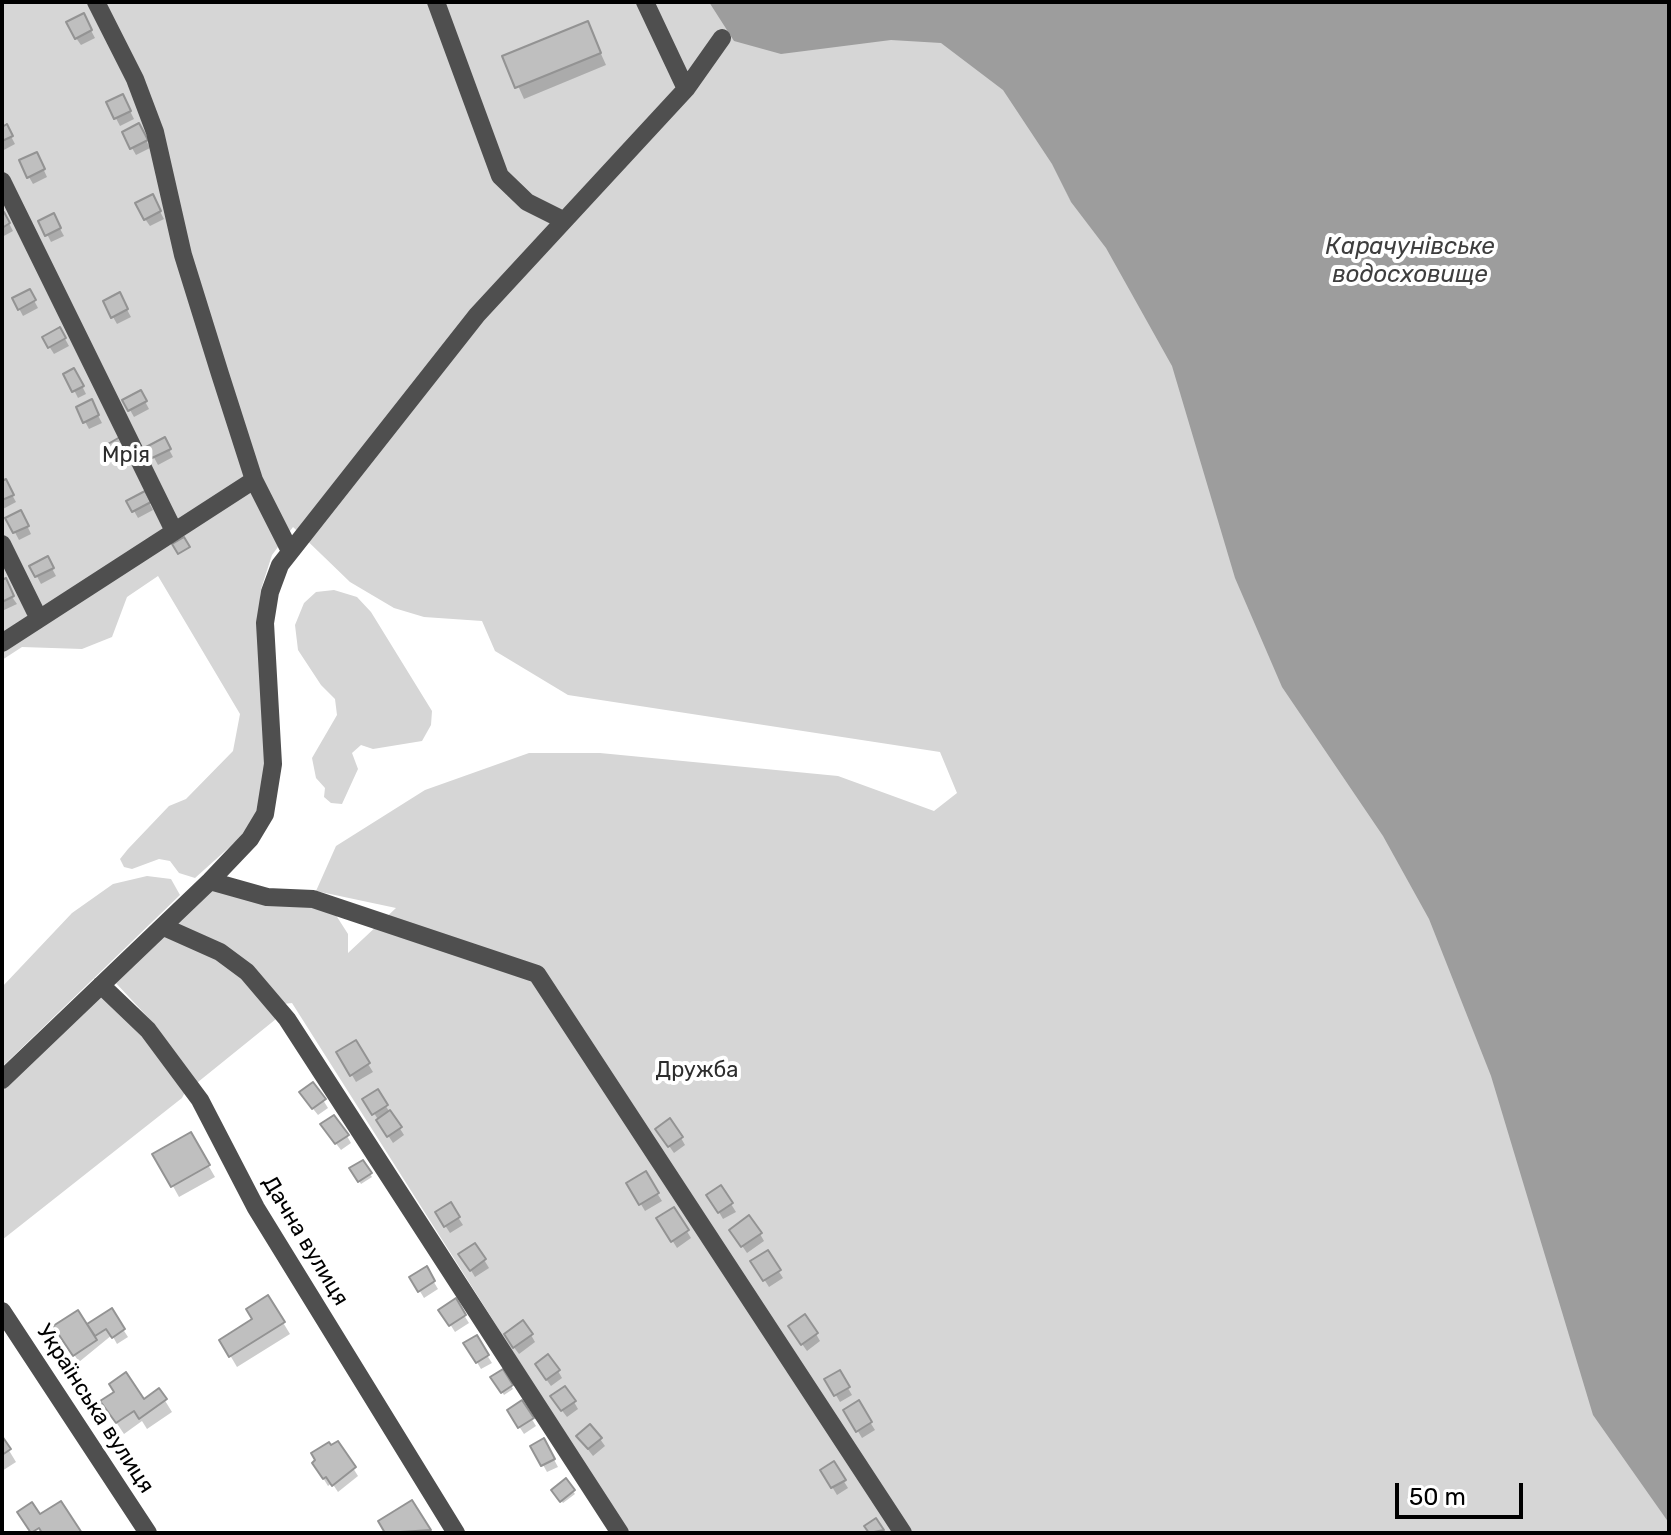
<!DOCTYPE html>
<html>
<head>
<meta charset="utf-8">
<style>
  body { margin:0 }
  #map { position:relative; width:1671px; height:1535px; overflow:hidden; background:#fff; font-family:Rubik,sans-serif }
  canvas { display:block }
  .frame { position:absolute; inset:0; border:4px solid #000; pointer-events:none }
  .scale { position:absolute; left:1395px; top:1483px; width:128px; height:36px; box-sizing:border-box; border:4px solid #000; border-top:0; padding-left:10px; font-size:24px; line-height:28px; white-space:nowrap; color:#000; -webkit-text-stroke:6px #fff; paint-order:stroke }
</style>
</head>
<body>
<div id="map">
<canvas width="1671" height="1535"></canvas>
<div class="frame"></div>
<div class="scale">50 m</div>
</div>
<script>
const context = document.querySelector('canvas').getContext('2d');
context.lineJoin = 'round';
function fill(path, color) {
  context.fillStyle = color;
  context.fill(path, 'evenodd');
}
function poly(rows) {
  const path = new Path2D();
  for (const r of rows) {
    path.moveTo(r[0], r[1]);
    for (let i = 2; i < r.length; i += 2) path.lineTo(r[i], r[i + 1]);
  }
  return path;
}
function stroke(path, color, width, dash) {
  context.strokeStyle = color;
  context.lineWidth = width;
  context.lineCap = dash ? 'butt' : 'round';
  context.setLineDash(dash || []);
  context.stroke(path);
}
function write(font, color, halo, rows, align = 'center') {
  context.font = font + ' Rubik,sans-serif';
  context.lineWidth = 8;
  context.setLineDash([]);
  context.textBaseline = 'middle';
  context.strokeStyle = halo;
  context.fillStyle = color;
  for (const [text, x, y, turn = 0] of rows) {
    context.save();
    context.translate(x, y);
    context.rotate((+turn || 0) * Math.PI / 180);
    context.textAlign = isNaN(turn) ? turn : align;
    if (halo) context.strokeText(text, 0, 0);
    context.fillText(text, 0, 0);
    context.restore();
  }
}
fill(poly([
  [2,2,1042,2,1066,191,1071,201,1091,194,1669,1349,1669,1533,628,1533,292,1003,283,1004,175,924,215,888,332,909,348,934,348,953,396,908,316,891,336,846,425,790,529,753,600,753,838,776,934,811,957,793,940,752,568,695,495,651,482,621,424,617,394,608,350,582,293,527,272,555,261,589,258,627,266,764,259,812,244,834,195,878,179,873,170,861,159,859,132,869,124,867,120,859,128,849,169,806,186,799,233,751,240,714,158,576,127,597,112,637,82,649,22,647,2,660],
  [334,590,357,597,371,612,432,711,431,725,422,741,373,749,361,745,352,753,358,769,342,804,331,803,324,797,325,788,316,778,312,758,337,715,335,699,321,685,298,650,295,625,304,603,316,592],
  [147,876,171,879,180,895,2,1067,2,987,72,913,113,884],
  [164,933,216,957,242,976,276,1019,198,1082,192,1081,156,1026,114,981],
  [102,994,144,1033,185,1092,182,1098,2,1240,2,1091]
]), '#d6d6d6');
fill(poly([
  [709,2,1669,2,1669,1523,1593,1415,1491,1076,1429,919,1383,836,1282,687,1235,578,1172,366,1106,248,1071,202,1052,164,1003,90,941,43,891,40,781,54,734,41]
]), '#9d9d9d');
fill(poly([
  [87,23,95,38,81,45,76,38],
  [587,23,606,65,524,99,505,57],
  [108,103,126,103,134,119,120,126],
  [139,126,150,148,136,155,132,148],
  [6,127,15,144,2,151,2,129],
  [40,162,47,177,33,184,29,177],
  [156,204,164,219,150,226,145,219],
  [4,214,13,231,2,237,2,215],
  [53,216,64,236,51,242,41,222],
  [29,291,38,308,23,316,14,299],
  [119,295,131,317,117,324,113,317],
  [60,330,69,346,54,354,44,338],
  [74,370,86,394,78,398,66,374],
  [140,392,149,409,134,417,125,401],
  [91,402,102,423,89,429,78,408],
  [119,440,128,457,113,465,104,448],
  [164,440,173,457,158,465,149,448],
  [5,482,16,502,3,509,2,483],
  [144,493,153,510,138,518,129,502],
  [21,513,31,534,19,540,8,519],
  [47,559,56,576,41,584,32,567],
  [2,583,17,604,2,611],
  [355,1043,373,1072,356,1082,339,1053],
  [313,1084,328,1108,318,1115,306,1100],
  [377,1092,404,1135,393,1143,365,1099],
  [327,1132,347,1136,351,1143,341,1150],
  [190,1134,215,1177,179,1197,155,1154],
  [662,1136,681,1138,685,1145,674,1153],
  [363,1162,372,1177,361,1184,352,1169],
  [645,1174,662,1201,645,1211,629,1184],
  [721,1188,736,1212,723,1219,709,1195],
  [450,1205,463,1225,450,1233,437,1213],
  [673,1209,691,1238,677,1248,659,1219],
  [760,1234,764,1241,747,1253,736,1237],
  [475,1245,489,1268,475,1277,461,1254],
  [767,1253,783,1278,769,1287,753,1262],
  [426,1269,438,1289,424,1298,412,1278],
  [268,1298,290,1334,237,1367,221,1340,255,1320],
  [455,1301,469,1323,455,1332,441,1310],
  [111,1311,128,1337,117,1344,112,1335,79,1362,56,1327,87,1327],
  [795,1334,816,1334,820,1341,807,1351],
  [531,1335,535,1342,519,1354,510,1342],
  [476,1338,492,1363,481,1369,466,1344],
  [558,1371,562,1378,551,1386,541,1372],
  [502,1372,513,1389,504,1395,493,1377],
  [839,1373,852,1395,840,1402,827,1380],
  [159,1391,172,1412,147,1429,142,1421,124,1434,110,1413,144,1401],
  [574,1402,578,1409,567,1417,557,1404],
  [522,1403,536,1426,524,1434,509,1411],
  [858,1403,875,1430,862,1438,846,1411],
  [2,1439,16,1462,2,1471],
  [600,1439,605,1446,593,1456,583,1443],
  [544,1441,558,1467,547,1472,533,1447],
  [338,1444,358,1476,338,1492,332,1483,328,1486,318,1470,331,1448],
  [833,1464,848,1488,837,1495,822,1470],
  [565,1481,575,1494,563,1503,553,1490],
  [412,1503,431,1533,387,1533,381,1522]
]), '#0003');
const building = poly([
  [84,13,92,30,75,39,66,22,84,13],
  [588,21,601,53,515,88,502,56,588,21],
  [123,94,131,111,114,119,106,102,123,94],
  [139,123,148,140,130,149,122,132,139,123],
  [7,124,13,136,2,141,2,127,7,124],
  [37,152,45,169,27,178,19,160,37,152],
  [153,194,161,211,144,220,135,203,153,194],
  [4,212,10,223,2,228,2,213,4,212],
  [54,213,61,228,45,236,38,221,54,213],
  [30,289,36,300,18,310,12,298,30,289],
  [120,292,128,309,111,318,103,301,120,292],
  [60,327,66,338,48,348,42,337,60,327],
  [74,368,84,386,72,392,63,374,74,368],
  [141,390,147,401,128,411,122,400,141,390],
  [92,399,99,415,83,423,76,407,92,399],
  [120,437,126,449,107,459,101,448,120,437],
  [165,437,171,449,152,458,146,447,165,437],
  [6,479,14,495,2,500,2,481,6,479],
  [145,491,151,502,132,512,126,501,145,491],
  [21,510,29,526,13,533,5,518,21,510],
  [184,537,190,547,178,554,172,544,184,537],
  [48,556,54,568,35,577,29,566,48,556],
  [6,578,14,596,2,602,2,580,6,578],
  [356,1040,370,1063,350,1076,336,1052,356,1040],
  [313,1082,326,1099,312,1109,299,1092,313,1082],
  [378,1089,388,1105,372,1115,362,1099,378,1089],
  [390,1110,402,1127,387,1137,376,1120,390,1110],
  [334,1115,349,1135,335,1144,320,1124,334,1115],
  [670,1118,683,1137,668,1147,655,1129,670,1118],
  [191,1132,210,1165,171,1187,152,1154,191,1132],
  [363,1160,372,1173,358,1182,349,1168,363,1160],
  [646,1171,659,1193,639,1205,626,1183,646,1171],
  [721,1185,733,1203,718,1213,706,1195,721,1185],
  [451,1202,460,1217,444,1227,435,1212,451,1202],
  [674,1207,689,1230,671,1242,656,1218,674,1207],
  [749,1215,762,1233,741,1247,729,1230,749,1215],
  [475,1243,486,1259,470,1271,458,1254,475,1243],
  [768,1250,781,1270,763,1281,750,1261,768,1250],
  [427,1266,435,1281,418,1292,409,1277,427,1266],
  [268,1295,285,1322,229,1357,219,1340,252,1319,246,1309,268,1295],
  [456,1298,466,1315,449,1326,438,1310,456,1298],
  [112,1308,125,1329,112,1338,106,1329,95,1336,87,1324,112,1308],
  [78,1310,97,1340,73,1356,53,1326,78,1310],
  [805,1314,818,1333,801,1345,788,1326,805,1314],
  [523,1320,533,1334,513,1348,504,1334,523,1320],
  [477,1335,489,1355,476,1363,463,1343,477,1335],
  [548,1354,560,1370,546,1380,535,1364,548,1354],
  [503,1369,513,1385,501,1393,490,1377,503,1369],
  [840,1370,850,1387,834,1396,824,1379,840,1370],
  [126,1372,144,1399,159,1388,167,1399,139,1419,134,1411,116,1423,100,1401,114,1392,109,1384,126,1372],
  [565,1386,576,1401,561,1411,550,1396,565,1386],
  [522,1400,534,1418,518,1428,507,1410,522,1400],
  [859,1400,872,1422,856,1432,843,1410,859,1400],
  [590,1424,602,1438,588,1449,576,1436,590,1424],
  [2,1436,11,1449,2,1455,2,1436],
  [544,1438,555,1459,541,1466,530,1446,544,1438],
  [338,1441,356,1467,332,1486,326,1477,323,1479,312,1463,315,1460,311,1453,329,1442,331,1445,338,1441],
  [834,1461,846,1480,831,1488,820,1470,834,1461],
  [566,1478,575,1490,560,1502,551,1490,566,1478],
  [412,1500,431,1530,385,1533,378,1521,412,1500],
  [61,1501,82,1533,42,1533,39,1528,31,1533,17,1512,32,1502,40,1514,61,1501],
  [876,1518,884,1530,869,1533,864,1526,876,1518]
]);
fill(building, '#bfbfbf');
stroke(building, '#939393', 2);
stroke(poly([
  [96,2,135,79,155,132,183,255,220,374,254,480,290,551],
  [436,2,500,176,527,202,563,220],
  [686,89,722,38],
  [2,181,174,531],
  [2,544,39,619],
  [2,643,254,480],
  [210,881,267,897,313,899,537,974,903,1533],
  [164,927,220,952,247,972,287,1019,620,1533],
  [101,985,148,1030,200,1100,256,1208,456,1533],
  [2,1080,210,881,250,839,265,814,273,764,265,623,270,592,280,565,477,315,686,89,645,2],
  [2,1311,148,1533]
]), '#4f4f4f', 18);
write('22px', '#2d2d2d', '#fff', [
  ["Мрія",126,456],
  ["Дружба",697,1071]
]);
write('22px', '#000', '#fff', [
  ["Дачна вулиця",305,1241,59],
  ["Українська вулиця",95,1409,57]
]);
write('italic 24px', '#3e3e3e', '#fff', [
  ["Карачунівське",1410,247],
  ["водосховище",1410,275]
]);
</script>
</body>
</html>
